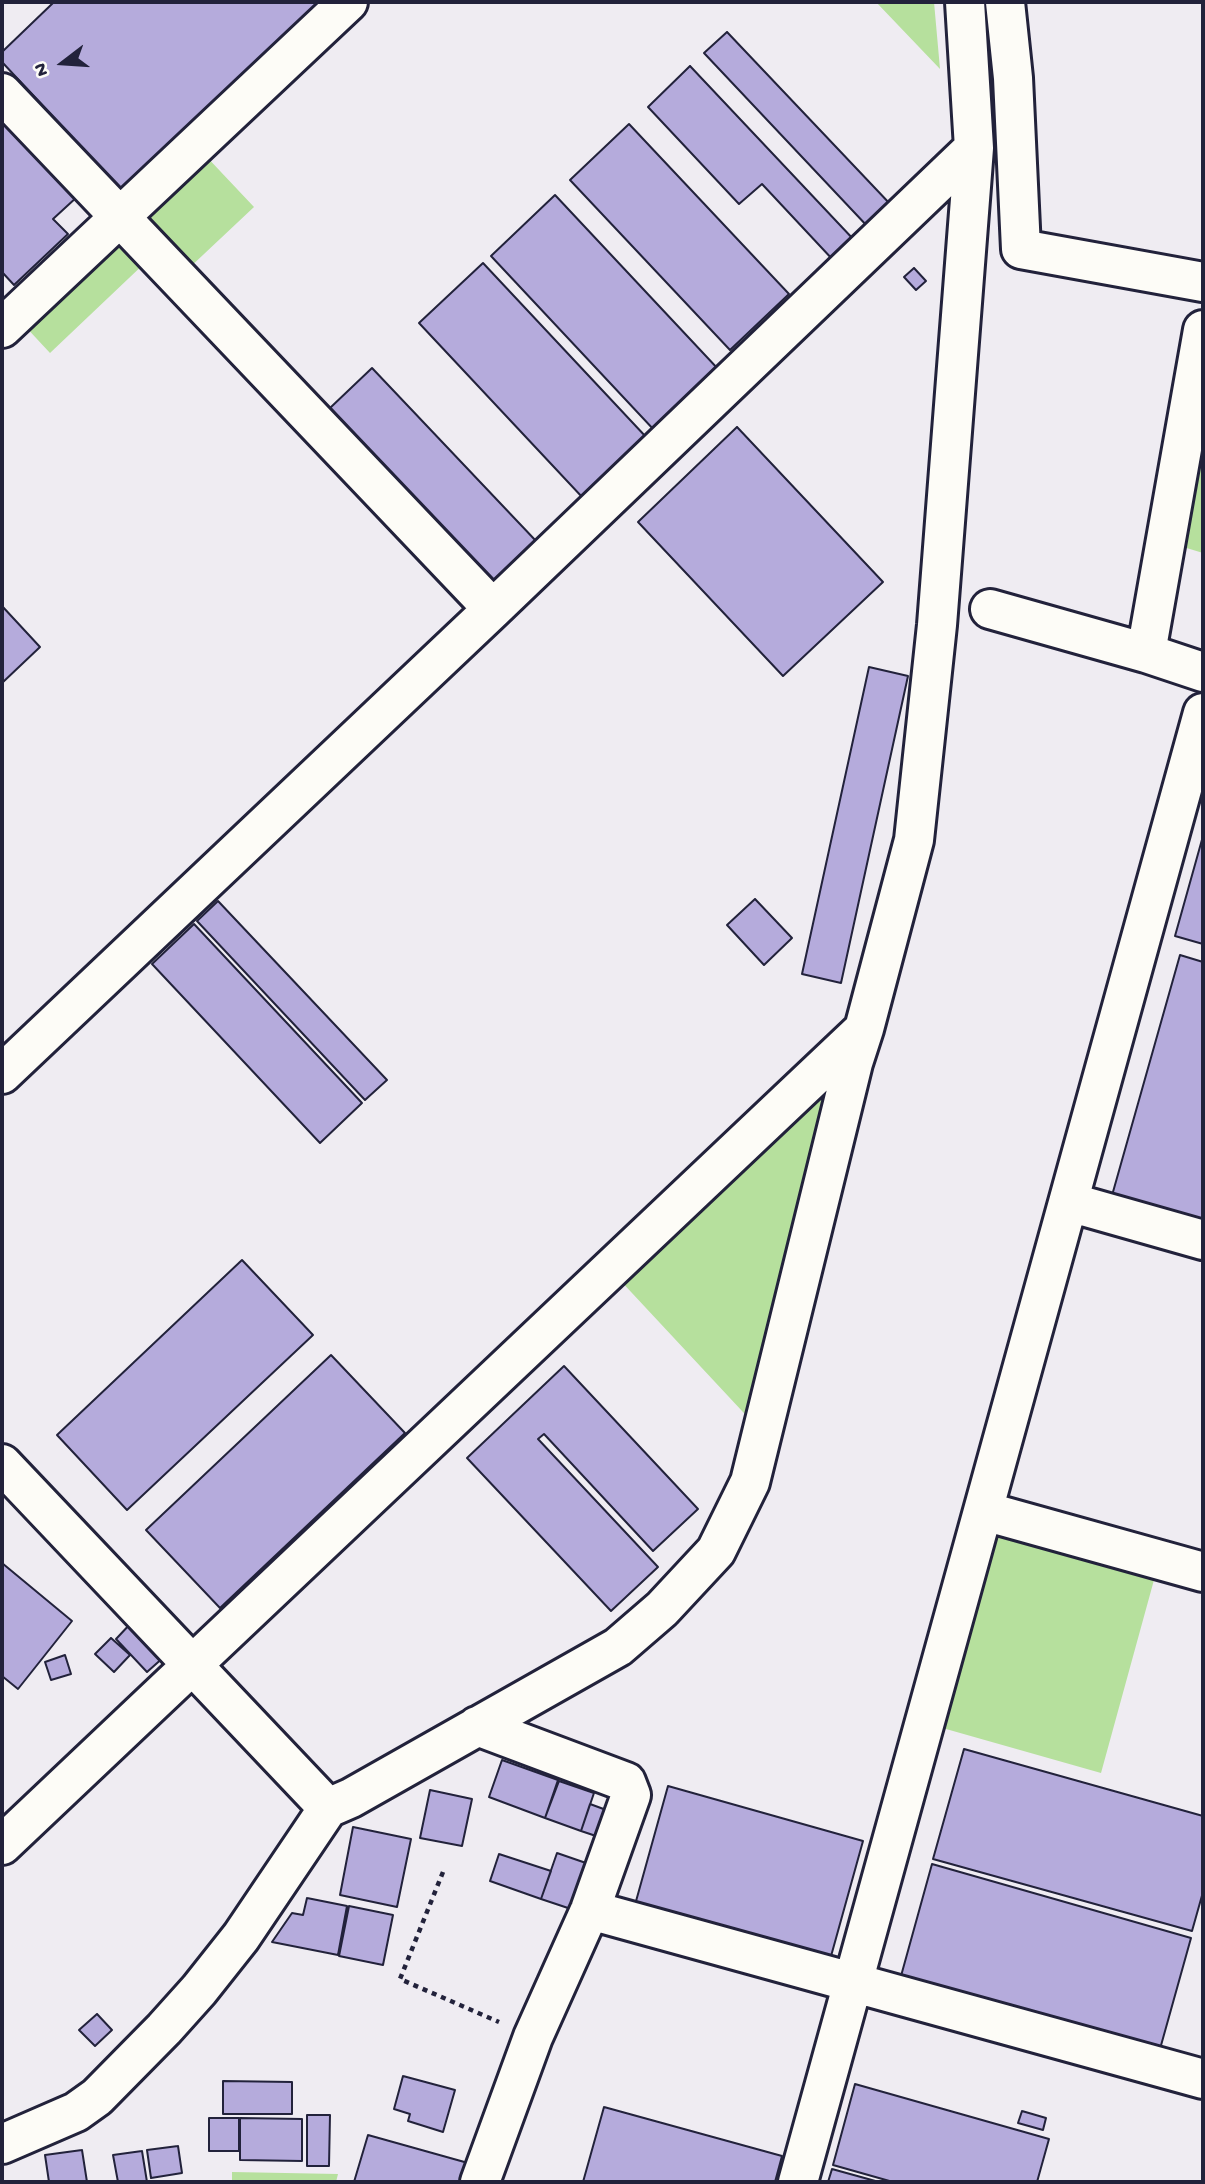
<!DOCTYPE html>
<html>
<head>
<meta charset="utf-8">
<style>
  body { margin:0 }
  #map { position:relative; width:1205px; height:2184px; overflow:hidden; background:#efecf2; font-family:"Gochi Hand",sans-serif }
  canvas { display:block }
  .frame { position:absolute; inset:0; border:4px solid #22223b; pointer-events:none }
  .north { position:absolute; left:28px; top:28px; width:70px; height:70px; -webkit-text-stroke:5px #fdfcf7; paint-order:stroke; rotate:253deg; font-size:19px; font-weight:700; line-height:28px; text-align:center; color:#22223b }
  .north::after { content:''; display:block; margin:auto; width:24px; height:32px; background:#22223b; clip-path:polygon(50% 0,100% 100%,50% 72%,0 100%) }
</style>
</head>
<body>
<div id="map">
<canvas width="1205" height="2184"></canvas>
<div class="frame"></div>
<div class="north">N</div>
</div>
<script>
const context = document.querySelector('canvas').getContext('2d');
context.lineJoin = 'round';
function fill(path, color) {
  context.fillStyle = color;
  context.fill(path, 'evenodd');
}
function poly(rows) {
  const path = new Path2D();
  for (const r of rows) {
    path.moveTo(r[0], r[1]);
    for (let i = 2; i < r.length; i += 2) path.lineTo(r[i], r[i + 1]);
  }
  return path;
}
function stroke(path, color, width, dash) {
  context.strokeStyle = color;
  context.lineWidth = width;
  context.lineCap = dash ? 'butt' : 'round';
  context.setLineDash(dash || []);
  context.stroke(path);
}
fill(poly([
  [876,2,934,2,940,69],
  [204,154,254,207,187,270,137,217],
  [121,232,148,260,50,353,23,324],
  [1197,452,1203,454,1203,553,1180,546],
  [843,1065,756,1426,618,1278],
  [995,1524,1157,1569,1101,1773,939,1727],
  [232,2172,338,2174,336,2182,232,2182]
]), '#b6e09d');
const building = poly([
  [54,2,320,2,121,190,2,62,2,52,54,2],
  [727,32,892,206,869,228,704,53,727,32],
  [690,66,855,241,834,261,762,184,739,204,648,107,690,66],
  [2,115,78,196,53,219,68,234,14,285,2,272,2,115],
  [629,124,789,294,730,350,570,180,629,124],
  [555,195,719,370,655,431,491,256,555,195],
  [483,263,647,438,583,498,419,323,483,263],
  [914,268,926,281,916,290,904,277,914,268],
  [372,368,537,542,494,583,330,408,372,368],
  [737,427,883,582,783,676,638,522,737,427],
  [2,606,40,647,2,683,2,606],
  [869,667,908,676,841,983,802,974,869,667],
  [1203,836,1203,944,1175,936,1203,836],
  [755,899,792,938,764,965,727,925,755,899],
  [218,901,387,1080,365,1100,197,921,218,901],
  [194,924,362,1103,320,1143,152,964,194,924],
  [1180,955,1203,962,1203,1225,1111,1199,1180,955],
  [242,1260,313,1335,127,1510,57,1435,242,1260],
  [331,1355,405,1433,220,1608,146,1530,331,1355],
  [564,1366,698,1509,653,1551,544,1434,538,1439,658,1567,611,1611,467,1458,564,1366],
  [2,1563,72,1621,18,1689,2,1676,2,1563],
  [132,1622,165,1656,147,1672,116,1639,132,1622],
  [111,1638,130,1655,114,1672,95,1654,111,1638],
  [65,1655,71,1674,51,1680,45,1662,65,1655],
  [964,1749,1203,1816,1203,1892,1192,1931,933,1859,964,1749],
  [502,1760,558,1780,545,1818,489,1797,502,1760],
  [559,1781,594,1793,581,1831,545,1818,559,1781],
  [668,1786,863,1841,828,1967,633,1912,668,1786],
  [430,1790,472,1799,462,1846,420,1838,430,1790],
  [590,1804,609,1811,599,1837,581,1831,590,1804],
  [353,1827,411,1839,397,1907,340,1895,353,1827],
  [557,1853,586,1863,571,1909,541,1899,557,1853],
  [499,1854,551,1871,541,1899,490,1881,499,1854],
  [932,1864,1191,1938,1160,2049,901,1976,932,1864],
  [307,1898,347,1906,338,1955,272,1942,292,1913,303,1915,307,1898],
  [349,1906,393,1915,383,1965,339,1956,349,1906],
  [97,2014,112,2030,95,2046,79,2030,97,2014],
  [403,2076,455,2090,443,2132,408,2121,410,2114,394,2109,403,2076],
  [223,2081,292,2082,292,2114,223,2114,223,2081],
  [855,2084,1049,2139,1037,2182,893,2182,833,2165,855,2084],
  [604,2107,782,2156,775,2182,583,2182,604,2107],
  [1022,2111,1046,2118,1043,2130,1018,2123,1022,2111],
  [307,2115,330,2115,329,2166,307,2166,307,2115],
  [209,2118,239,2118,239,2151,209,2151,209,2118],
  [240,2118,302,2119,302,2161,240,2160,240,2118],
  [368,2135,468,2163,462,2182,354,2182,368,2135],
  [178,2146,182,2173,151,2178,147,2150,178,2146],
  [82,2150,87,2182,49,2182,45,2155,82,2150],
  [142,2151,147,2182,118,2182,113,2155,142,2151],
  [832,2169,879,2182,828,2182,832,2169]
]);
fill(building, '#b5abdc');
stroke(building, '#22223b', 2);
const minor = poly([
  [1005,2,1013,78,1021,249,1203,282],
  [2,93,493,609],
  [2,328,348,2],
  [990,609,1146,653,1203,672],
  [1146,653,1203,330],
  [2,1074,493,609,974,148],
  [1069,1202,1203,1240],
  [2,1464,328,1808],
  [984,1511,1203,1572],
  [477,1726,626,1782,631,1795,590,1910,533,2037,480,2182],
  [2,1845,862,1031],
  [590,1910,1203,2079],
  [2,2144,76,2112,97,2097,164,2029,199,1990,241,1937,328,1808,351,1798,618,1647,662,1609,716,1551,750,1482,853,1063,864,1029,914,840,937,625,974,148,965,2],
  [798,2182,1203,713]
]);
stroke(minor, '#22223b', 44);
stroke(poly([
  [443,1872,400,1979,499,2022]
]), '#22223b', 4.5, [5, 5]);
stroke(minor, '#fdfcf7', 38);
</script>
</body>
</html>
